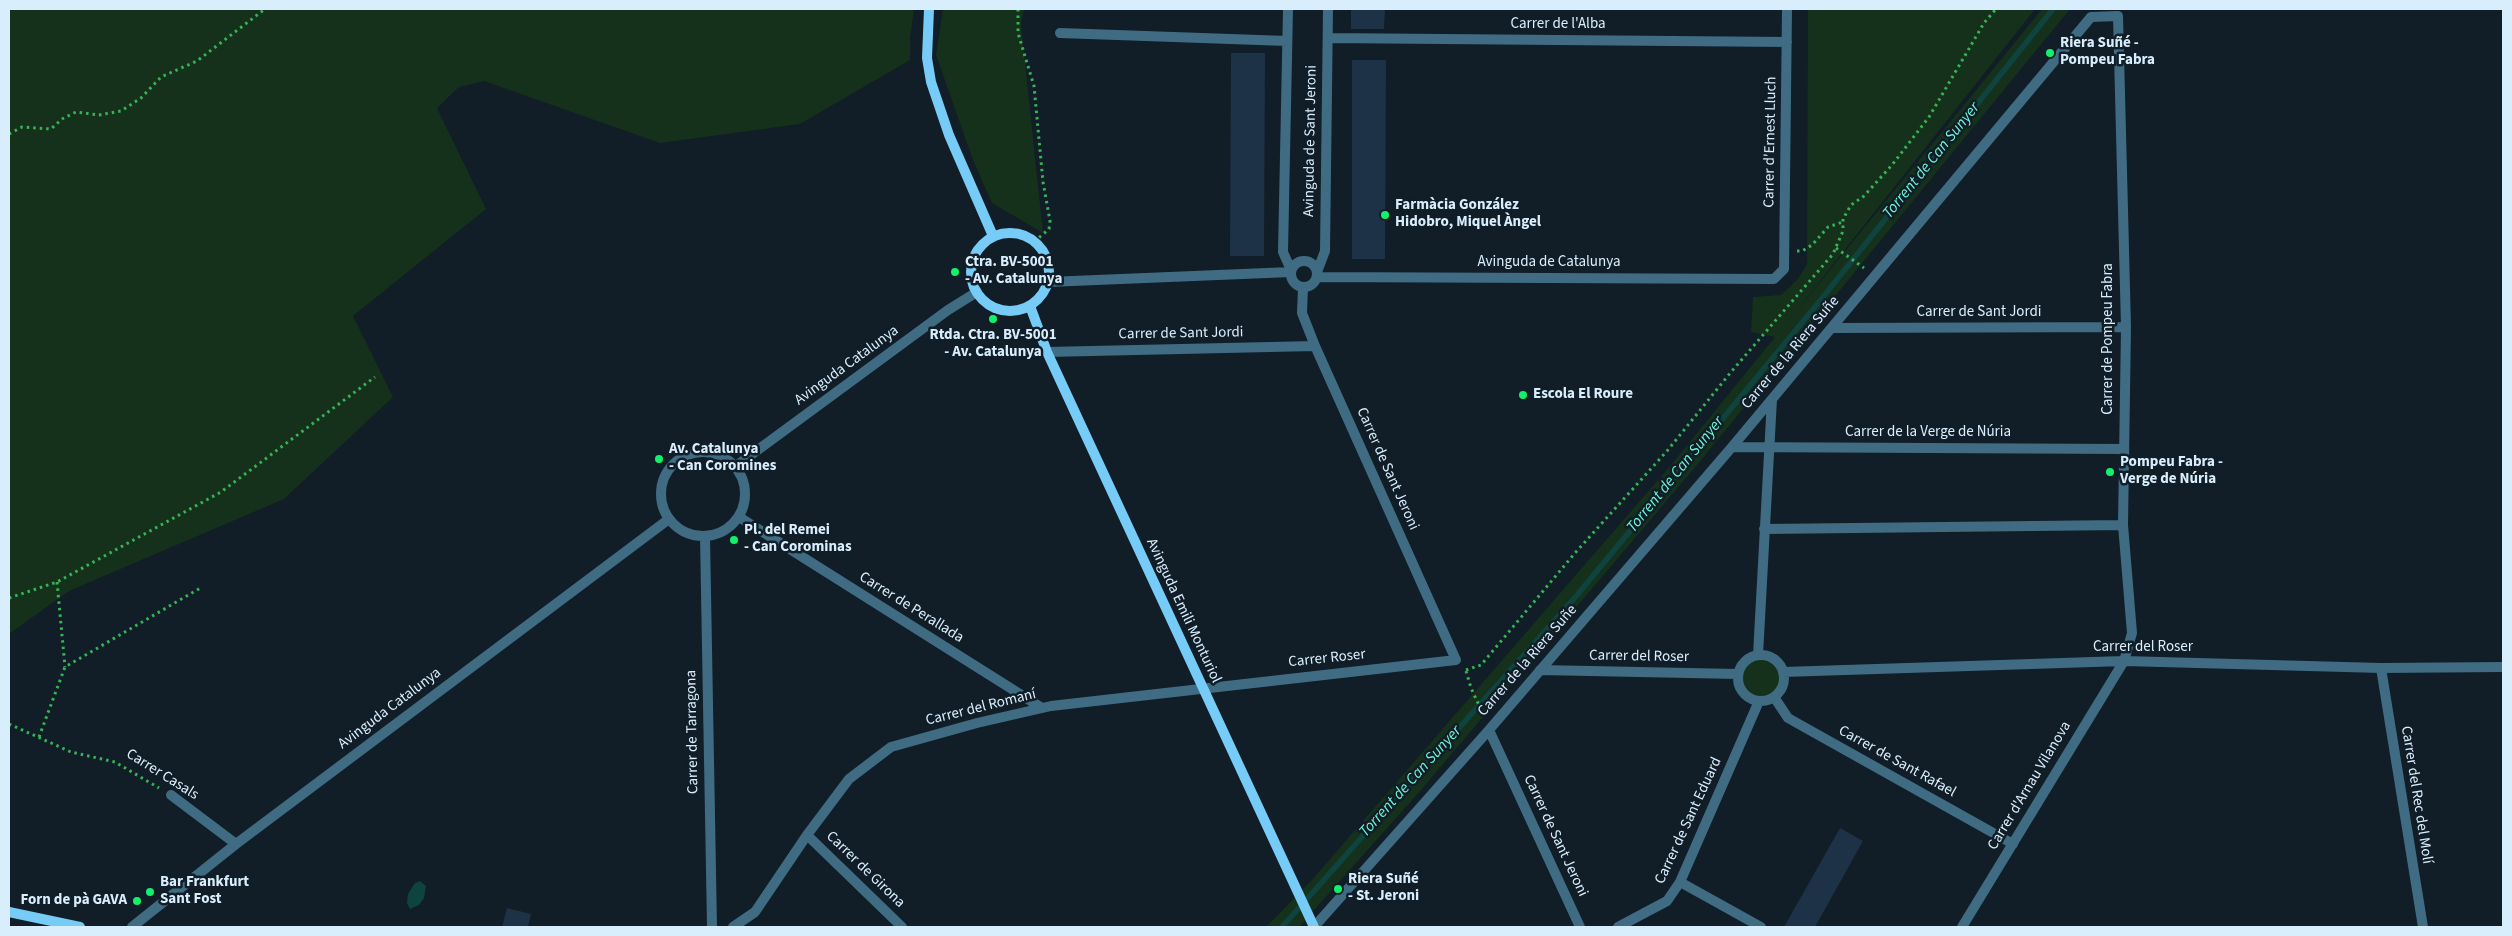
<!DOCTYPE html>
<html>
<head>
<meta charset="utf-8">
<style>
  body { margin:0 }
  #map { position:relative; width:2512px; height:936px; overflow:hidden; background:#111d27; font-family:"Source Sans 3",sans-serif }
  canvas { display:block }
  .frame { position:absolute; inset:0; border:10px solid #d9eefd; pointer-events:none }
</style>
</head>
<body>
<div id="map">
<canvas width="2512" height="936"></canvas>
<div class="frame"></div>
</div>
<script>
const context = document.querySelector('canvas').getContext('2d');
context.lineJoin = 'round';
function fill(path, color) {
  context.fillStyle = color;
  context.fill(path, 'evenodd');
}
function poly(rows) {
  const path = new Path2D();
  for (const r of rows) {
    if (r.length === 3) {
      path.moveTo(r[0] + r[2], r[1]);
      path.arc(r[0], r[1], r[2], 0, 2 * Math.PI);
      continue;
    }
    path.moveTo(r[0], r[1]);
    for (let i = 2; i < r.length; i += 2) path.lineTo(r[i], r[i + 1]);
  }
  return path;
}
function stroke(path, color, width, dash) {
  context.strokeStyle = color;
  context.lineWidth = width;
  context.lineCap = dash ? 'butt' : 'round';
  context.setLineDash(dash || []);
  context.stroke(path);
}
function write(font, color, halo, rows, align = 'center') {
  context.font = font + ' "Source Sans 3",sans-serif';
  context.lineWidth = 5;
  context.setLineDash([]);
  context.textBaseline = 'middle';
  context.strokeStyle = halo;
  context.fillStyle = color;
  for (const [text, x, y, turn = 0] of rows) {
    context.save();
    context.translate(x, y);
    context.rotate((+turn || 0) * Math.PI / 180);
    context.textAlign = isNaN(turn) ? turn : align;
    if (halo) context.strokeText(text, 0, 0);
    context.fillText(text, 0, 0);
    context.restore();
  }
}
fill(poly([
  [9,9,914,9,910,38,910,60,800,124,660,143,484,81,459,87,437,108,486,209,353,316,393,397,284,499,69,591,9,634],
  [943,9,1024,9,1021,25,1043,233,992,203,973,160,936,55],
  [1808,9,2035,9,1794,314,2042,9,2070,9,1697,465,1421,790,1299,927,1266,927,1311,881,1671,465,1775,337,1751,332,1753,297,1781,295,1798,279,1807,264],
  [1761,678,23]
]), '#15311c');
fill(poly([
  [420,881,426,886,424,898,419,905,410,909,407,903,408,894,415,883]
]), '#0e4340');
stroke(poly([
  [1282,927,1578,594,1819,302,2053,9]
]), '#0e4340', 5.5);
fill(poly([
  [1351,9,1385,9,1384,29,1351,29],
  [1231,53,1265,53,1264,256,1230,256],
  [1352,60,1386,60,1385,259,1352,259],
  [1840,828,1863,841,1815,927,1784,927],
  [507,908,531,914,528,927,502,927]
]), '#1e3247');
stroke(poly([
  [1018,9,1018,33,1034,86,1043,182,1050,221,1049,229,1035,241],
  [9,134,22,127,51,129,62,119,76,112,99,115,121,111,141,98,161,77,197,61,265,9],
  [1836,248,1864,268],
  [1797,251,1802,251,1812,245,1828,227,1843,222],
  [57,582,65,667],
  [9,598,57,582,221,492,375,377],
  [1466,670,1481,665,1575,553,1667,451,1731,372,1833,254,1843,231,1843,219,1851,205,1864,196,1892,165,1929,117,1984,23,1996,9],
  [1466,671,1471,688,1483,714],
  [9,724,71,752,115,762,159,788],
  [39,737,65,667,202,587]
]), '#38b356', 3, [2.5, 4]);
stroke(poly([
  [1288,9,1283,252,1291,270],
  [1060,33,1287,41],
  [1328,38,1787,42],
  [1304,274,13],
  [1317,272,1325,251,1328,9],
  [1317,277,1774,279,1784,269,1787,9],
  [1048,282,1291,272],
  [1832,328,2126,327],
  [1047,352,1315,346],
  [1732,447,2124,449],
  [703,494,42],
  [736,466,948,310,977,292],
  [739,517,1042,708],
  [1764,529,2123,525],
  [705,536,712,927],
  [1758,655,1772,399],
  [1761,678,23],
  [2381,668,2423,927],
  [1540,670,1738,674],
  [1783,672,2124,661,2381,668,2503,667],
  [1774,697,1788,718,2013,844],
  [1489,730,1580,927],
  [171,795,236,844],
  [807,835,849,779,891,747,977,723,1051,706,1456,660,1315,346,1302,313,1303,287],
  [1680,882,1761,927],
  [132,927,236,844,669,519],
  [733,927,755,912,807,835,902,927],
  [1314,927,1489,730,1732,447,2091,17,2118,16,2126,327,2123,525,2132,633,2124,661,1962,927],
  [1618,927,1667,901,1680,882,1759,701]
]), '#3f6c83', 10);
stroke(poly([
  [929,9,927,58,931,82,949,135,993,236],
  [1010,272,39],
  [1030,306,1047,352,1314,927],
  [9,912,80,927]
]), '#77ccf7', 10);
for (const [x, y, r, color] of [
  [2050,53,5,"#12f16c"],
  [1385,215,5,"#12f16c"],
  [955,272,5,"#12f16c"],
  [993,319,5,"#12f16c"],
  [1523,395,5,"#12f16c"],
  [659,459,5,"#12f16c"],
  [2110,472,5,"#12f16c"],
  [734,540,5,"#12f16c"],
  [1338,889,5,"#12f16c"],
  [150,892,5,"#12f16c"],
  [137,901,5,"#12f16c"]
]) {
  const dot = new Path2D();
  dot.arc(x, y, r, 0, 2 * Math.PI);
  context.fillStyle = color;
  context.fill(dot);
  stroke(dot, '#111d27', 2);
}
write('15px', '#d9eefd', '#111d27', [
  ["Carrer de l'Alba",1558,25],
  ["Avinguda de Sant Jeroni",1311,141,-89],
  ["Carrer d'Ernest Lluch",1771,142,-89],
  ["Avinguda de Catalunya",1549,263],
  ["Carrer de Sant Jordi",1979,313],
  ["Carrer de Sant Jordi",1181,334,-1],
  ["Carrer de Pompeu Fabra",2109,339,-90],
  ["Carrer de la Riera Suñe",1791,353,-50],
  ["Avinguda Catalunya",847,366,-36],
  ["Carrer de la Verge de Núria",1928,433],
  ["Carrer de Sant Jeroni",1387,469,66],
  ["Carrer de Perallada",911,608,32],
  ["Avinguda Emili Monturiol",1183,611,65],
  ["Carrer del Roser",2143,648],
  ["Carrer del Roser",1639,657,1],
  ["Carrer Roser",1327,659,-6],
  ["Carrer de la Riera Suñe",1528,661,-49],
  ["Carrer del Romaní",981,708,-14],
  ["Avinguda Catalunya",390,709,-37],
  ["Carrer de Tarragona",693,732,-91],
  ["Carrer de Sant Rafael",1897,762,29],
  ["Carrer Casals",162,775,32],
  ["Carrer d'Arnau Vilanova",2030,786,-59],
  ["Carrer del Rec del Molí",2416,795,81],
  ["Carrer de Sant Eduard",1689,821,-65],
  ["Carrer de Sant Jeroni",1555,836,65],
  ["Carrer de Girona",865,870,44]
]);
write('bold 15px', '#d9eefd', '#111d27', [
  ["Riera Suñé -",2060,44],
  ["Pompeu Fabra",2060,61],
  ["Farmàcia González",1395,206],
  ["Hidobro, Miquel Àngel",1395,223],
  ["Ctra. BV-5001",965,263],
  ["- Av. Catalunya",965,280],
  ["Rtda. Ctra. BV-5001",993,336,"center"],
  ["- Av. Catalunya",993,353,"center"],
  ["Escola El Roure",1533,395],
  ["Av. Catalunya",669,450],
  ["- Can Coromines",669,467],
  ["Pompeu Fabra -",2120,463],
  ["Verge de Núria",2120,480],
  ["Pl. del Remei",744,531],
  ["- Can Corominas",744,548],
  ["Riera Suñé",1348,880],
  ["- St. Jeroni",1348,897],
  ["Bar Frankfurt",160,883],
  ["Sant Fost",160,900],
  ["Forn de pà GAVA",127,901,"right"]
], 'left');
write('italic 16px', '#6ef6d7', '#111d27', [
  ["Torrent de Can Sunyer",1932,161,-51],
  ["Torrent de Can Sunyer",1676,475,-51],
  ["Torrent de Can Sunyer",1411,782,-48]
]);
</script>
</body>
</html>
